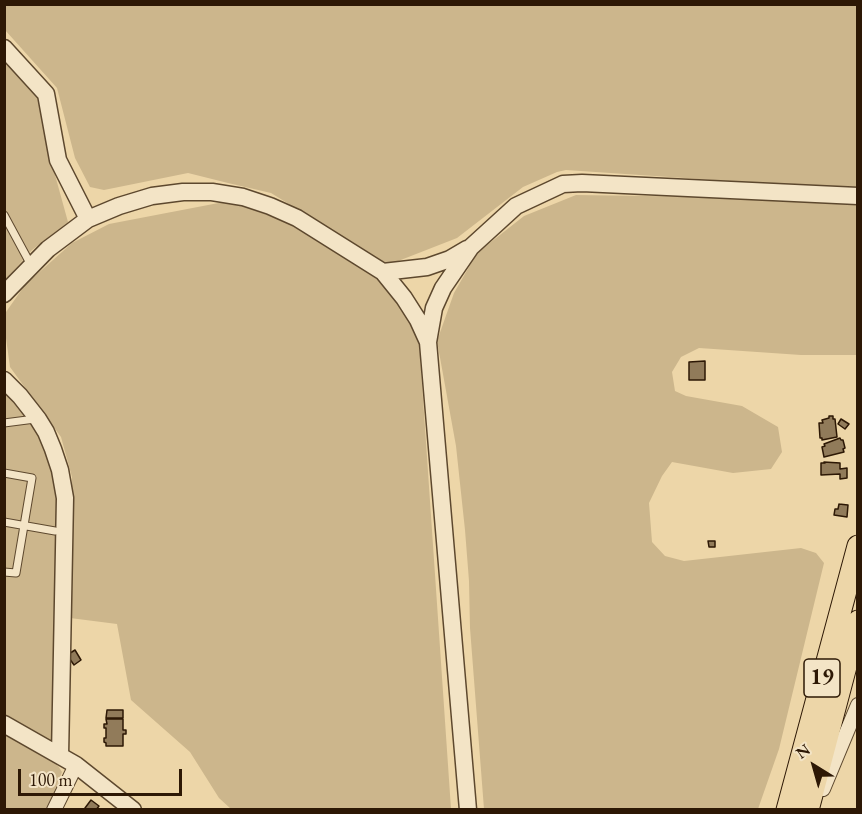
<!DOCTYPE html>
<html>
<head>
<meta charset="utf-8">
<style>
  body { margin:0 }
  #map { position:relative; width:862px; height:814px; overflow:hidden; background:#edd6a8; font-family:"EB Garamond",serif }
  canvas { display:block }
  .frame { position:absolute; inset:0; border:6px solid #2d1805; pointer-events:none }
  .north { position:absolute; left:784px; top:736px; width:60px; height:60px; -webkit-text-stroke:4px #f3e4c6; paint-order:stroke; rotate:323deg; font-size:16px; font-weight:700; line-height:24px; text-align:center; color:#2d1805 }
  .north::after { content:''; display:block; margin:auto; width:21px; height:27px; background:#2d1805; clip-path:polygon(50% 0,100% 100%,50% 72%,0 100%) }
  .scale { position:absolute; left:18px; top:769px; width:164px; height:27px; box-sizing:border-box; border:3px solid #2d1805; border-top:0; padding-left:8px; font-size:18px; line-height:21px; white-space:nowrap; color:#2d1805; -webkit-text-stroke:4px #f3e4c6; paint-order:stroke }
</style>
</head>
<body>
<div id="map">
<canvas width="862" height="814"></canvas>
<div class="frame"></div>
<div class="north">N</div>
<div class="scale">100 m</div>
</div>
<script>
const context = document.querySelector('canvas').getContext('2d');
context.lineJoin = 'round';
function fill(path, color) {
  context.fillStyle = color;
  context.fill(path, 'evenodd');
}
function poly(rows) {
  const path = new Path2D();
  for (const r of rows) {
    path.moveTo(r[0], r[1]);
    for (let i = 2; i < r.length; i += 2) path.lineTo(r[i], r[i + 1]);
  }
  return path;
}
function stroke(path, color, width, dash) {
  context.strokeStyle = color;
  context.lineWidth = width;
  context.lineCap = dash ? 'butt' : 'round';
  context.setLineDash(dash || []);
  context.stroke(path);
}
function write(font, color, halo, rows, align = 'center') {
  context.font = font + ' "EB Garamond",serif';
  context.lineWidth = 5;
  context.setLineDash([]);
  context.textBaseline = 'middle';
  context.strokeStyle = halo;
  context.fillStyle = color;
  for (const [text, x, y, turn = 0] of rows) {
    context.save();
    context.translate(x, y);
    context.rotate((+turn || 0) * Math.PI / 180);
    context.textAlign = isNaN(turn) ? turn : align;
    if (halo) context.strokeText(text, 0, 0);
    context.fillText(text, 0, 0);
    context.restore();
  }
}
fill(poly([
  [4,5,857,5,857,187,773,184,566,170,557,172,523,187,457,238,388,265,271,193,228,183,188,173,104,190,90,187,75,158,57,88,5,30],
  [5,57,40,96,52,164,68,222,32,250,5,280],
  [576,195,857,199,857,355,801,355,699,348,681,357,672,372,675,391,686,396,742,406,778,427,782,452,771,469,733,473,672,462,662,476,649,503,652,542,665,556,684,561,801,548,816,553,824,563,779,749,758,809,484,809,470,628,469,581,465,530,456,446,437,341,454,293,477,253,524,216],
  [229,201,298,226,381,278,404,309,419,340,451,809,231,809,219,798,190,752,131,700,117,624,70,618,72,477,61,437,10,367,6,338,6,312,25,285,72,243,109,224],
  [4,390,35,426,48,453,58,492,55,761,62,772,47,809,5,809]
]), '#ccb68c');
const building = poly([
  [705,361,705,380,689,380,689,362,705,361],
  [829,416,833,416,833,419,835,419,837,437,822,440,822,438,820,438,819,423,823,423,822,420,829,418,829,416],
  [841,419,849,424,845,429,838,424,841,419],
  [840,438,841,440,843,440,845,448,843,449,844,452,824,457,822,447,825,446,824,444,840,438],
  [824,462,840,463,840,469,847,468,847,478,840,479,840,474,821,475,821,463,825,463,824,462],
  [839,504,848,505,847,517,834,515,835,509,838,509,839,504],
  [708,541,715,541,715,547,709,547,708,541],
  [75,650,81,660,74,665,67,655,75,650],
  [107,710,123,710,123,718,106,718,107,710],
  [106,719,123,719,123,730,126,730,126,734,123,734,123,746,106,746,106,743,104,742,104,738,106,738,106,728,104,728,104,724,107,724,106,719],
  [91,800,99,806,96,810,88,810,85,808,91,800]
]);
fill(building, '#917b5a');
stroke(building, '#2d1805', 1.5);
const service = poly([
  [4,215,31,265],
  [4,423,35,419],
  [4,473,32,478,16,573,4,572],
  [4,522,55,531]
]);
const minor = poly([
  [823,789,858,705],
  [54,810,76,765]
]);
const tertiary = poly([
  [4,48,46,94,58,160,88,219],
  [383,272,427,267,450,259,467,249],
  [4,294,48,249,88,219,119,206,152,196,183,192,212,192,243,197,270,206,297,218,383,272,404,298,418,320,428,342,468,810],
  [428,342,434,308,443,288,471,247,516,206,563,184,582,183,858,196],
  [4,380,20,396,38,419,46,432,53,449,60,470,65,498,60,756],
  [4,724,76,765,133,810]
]);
const trunk = poly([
  [787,810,858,546],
  [808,810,858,621]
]);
stroke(service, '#5d482e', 9);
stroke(minor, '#5d482e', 16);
stroke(tertiary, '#5d482e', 19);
stroke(trunk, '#2d1805', 23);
stroke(service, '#f3e4c6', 7);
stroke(minor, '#f3e4c6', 14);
stroke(tertiary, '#f3e4c6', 16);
stroke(trunk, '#edd6a8', 21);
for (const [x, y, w] of [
  [822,678,36]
]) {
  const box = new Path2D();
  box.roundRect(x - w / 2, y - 19, w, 38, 4.5);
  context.fillStyle = '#f3e4c6';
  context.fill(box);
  stroke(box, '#2d1805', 1.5);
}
write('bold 22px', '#2d1805', null, [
  ["19",822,678]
]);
</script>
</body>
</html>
